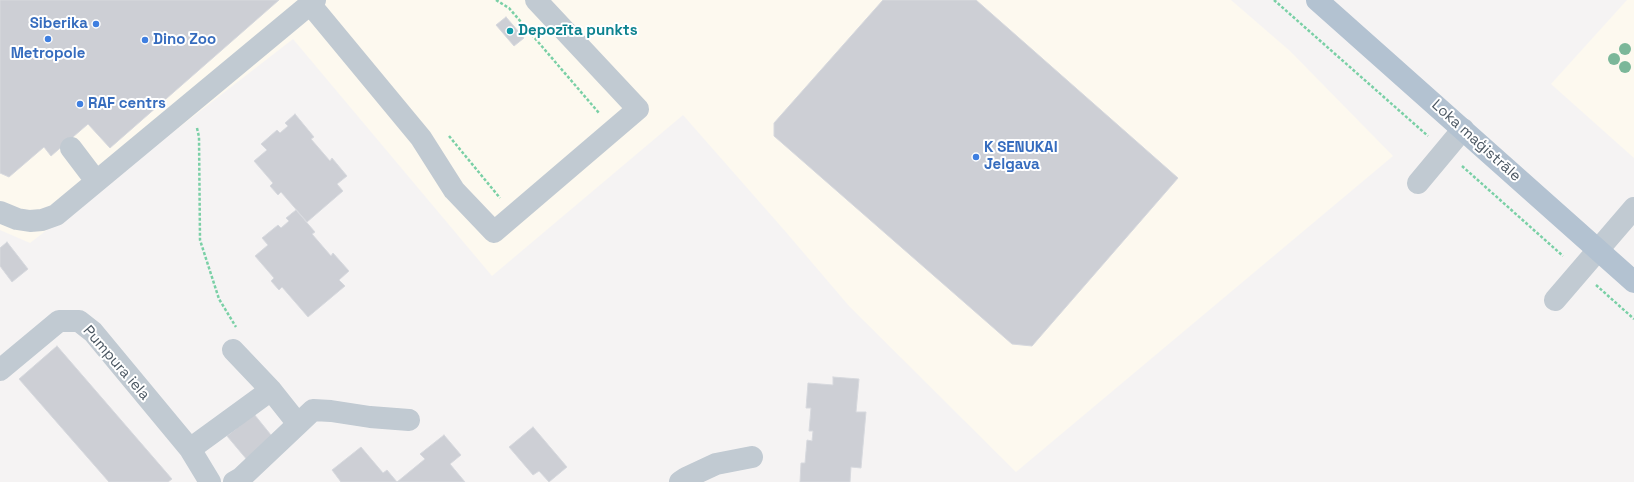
<!DOCTYPE html>
<html>
<head>
<meta charset="utf-8">
<style>
  body { margin:0 }
  canvas { display:block; background:#f5f3f3 }
</style>
</head>
<body>
<canvas width="1634" height="482"></canvas>
<script>
const context = document.querySelector('canvas').getContext('2d');
context.lineJoin = 'round';
function fill(path, color) {
  context.fillStyle = color;
  context.fill(path, 'evenodd');
}
function poly(rows) {
  const path = new Path2D();
  for (const r of rows) {
    path.moveTo(r[0], r[1]);
    for (let i = 2; i < r.length; i += 2) path.lineTo(r[i], r[i + 1]);
  }
  return path;
}
function stroke(path, color, width, dash) {
  context.strokeStyle = color;
  context.lineWidth = width;
  context.lineCap = dash ? 'butt' : 'round';
  context.setLineDash(dash || []);
  context.stroke(path);
}
function write(font, color, halo, rows, align = 'center') {
  context.font = font + ' "Space Grotesk",sans-serif';
  context.lineWidth = 4;
  context.setLineDash([]);
  context.textBaseline = 'middle';
  context.strokeStyle = halo;
  context.fillStyle = color;
  for (const [text, x, y, turn = 0] of rows) {
    context.save();
    context.translate(x, y);
    context.rotate((+turn || 0) * Math.PI / 180);
    context.textAlign = isNaN(turn) ? turn : align;
    if (halo) context.strokeText(text, 0, 0);
    context.fillText(text, 0, 0);
    context.restore();
  }
}
fill(poly([
  [0,0,1231,0,1290,51,1393,156,1016,472,849,306,785,231,683,115,492,276,293,39,30,243,0,230],
  [1627,0,1634,0,1634,158,1551,84]
]), '#fdf9ef');
const building = poly([
  [0,0,279,0,110,148,88,124,51,156,44,147,9,177,0,173,0,0],
  [883,0,976,0,1178,178,1032,346,1012,344,774,136,774,123,883,0],
  [506,17,524,38,514,46,496,25,506,17],
  [295,114,314,137,311,139,330,161,332,158,347,176,337,184,343,191,307,222,281,192,278,195,270,186,273,183,254,161,267,150,261,144,277,130,280,133,288,126,285,123,295,114],
  [296,210,315,232,312,234,331,256,333,253,349,271,339,280,345,286,308,317,282,287,279,290,271,281,274,278,255,256,268,245,262,238,278,225,281,228,289,221,286,218,296,210],
  [7,242,28,269,12,282,0,266,0,248,7,242],
  [57,346,172,479,168,482,109,482,19,379,57,346],
  [833,377,859,379,856,412,866,412,861,468,851,467,850,482,800,482,801,463,805,463,807,440,812,441,813,431,809,431,811,408,806,408,808,383,833,385,833,377],
  [254,414,275,440,248,461,227,436,254,414],
  [533,427,567,467,549,482,539,471,533,475,509,447,533,427],
  [444,435,461,455,450,464,465,482,341,482,332,470,361,447,383,473,387,470,397,482,425,459,420,454,444,435]
]);
fill(building, '#cdcfd5');
stroke(building, '#d7d9de', 1);
stroke(poly([
  [496,0,509,8,599,113],
  [1274,0,1428,136],
  [197,128,199,137,200,240,219,299,236,327],
  [449,136,500,198],
  [1462,166,1563,256],
  [1596,285,1634,319]
]), '#7ad0a6', 2.5, [3, 2]);
stroke(poly([
  [310,4,421,138,454,190,494,232,638,109,536,0],
  [71,148,96,181],
  [1418,183,1463,129],
  [0,212,17,219,30,221,42,220,56,215,315,0],
  [1555,300,1634,208],
  [233,350,271,390,298,424],
  [0,370,59,321,79,321,93,332,190,449,210,482],
  [190,449,271,390],
  [234,482,241,478,313,410,331,411,370,417,409,420],
  [680,482,686,478,716,464,752,457]
]), '#c1cad2', 22);
stroke(poly([
  [1317,0,1634,282]
]), '#b3c2d1', 22);
context.fillStyle = '#7bb799';
for (const [x, y] of [
  [1625,49],
  [1614,59],
  [1625,67]
]) {
  context.beginPath();
  context.arc(x, y, 6, 0, 2 * Math.PI);
  context.fill();
}
for (const [x, y, r, color] of [
  [96,24,4,"#3f7fe0"],
  [510,31,4,"#0f9aa8"],
  [48,39,4,"#3f7fe0"],
  [145,40,4,"#3f7fe0"],
  [80,104,4,"#3f7fe0"],
  [976,157,4,"#3f7fe0"]
]) {
  const dot = new Path2D();
  dot.arc(x, y, r, 0, 2 * Math.PI);
  context.fillStyle = color;
  context.fill(dot);
  stroke(dot, '#fff', 1.5);
}
write('bold 15px', '#366cbe', '#fff', [
  ["Siberika",88,24,"right"],
  ["Dino Zoo",153,40],
  ["Metropole",48,54,"center"],
  ["RAF centrs",88,104],
  ["K SENUKAI",984,148],
  ["Jelgava",984,165]
], 'left');
write('bold 15px', '#0d838f', '#fff', [
  ["Depozīta punkts",518,31]
], 'left');
write('15px', '#4a5661', '#fff', [
  ["Loka maģistrāle",1476,141,42],
  ["Pumpura iela",116,363,49]
]);
</script>
</body>
</html>
